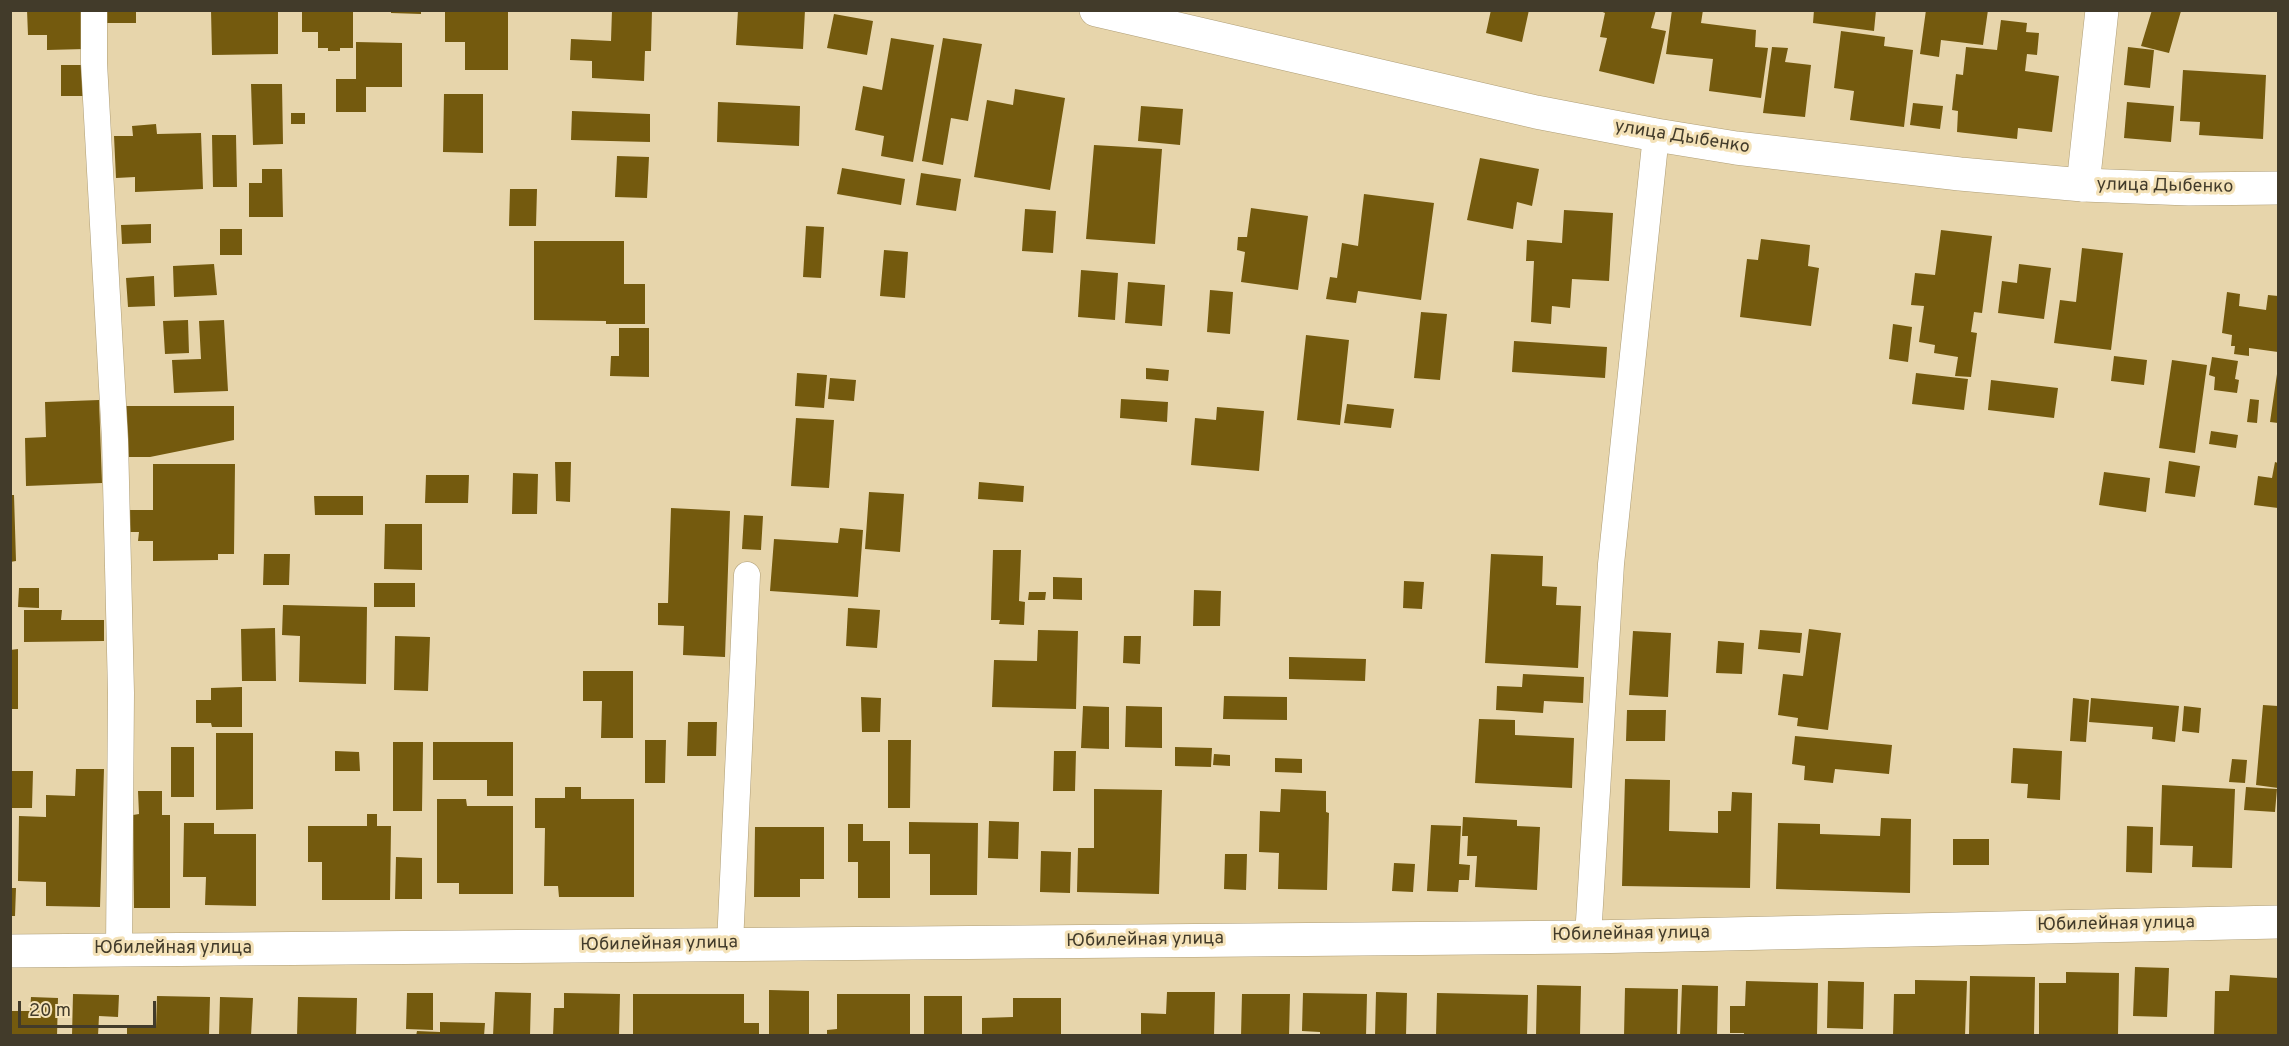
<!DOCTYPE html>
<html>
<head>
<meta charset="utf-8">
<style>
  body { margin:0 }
  #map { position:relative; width:2289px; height:1046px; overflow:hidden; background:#e7d5ab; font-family:Overpass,sans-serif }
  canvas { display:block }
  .frame { position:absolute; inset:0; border:12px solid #423b2a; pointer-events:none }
  .scale { position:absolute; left:18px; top:1001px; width:138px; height:27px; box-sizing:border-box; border:3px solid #423b2a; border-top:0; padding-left:8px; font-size:18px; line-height:21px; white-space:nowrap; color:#423b2a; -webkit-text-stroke:4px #f4e2b8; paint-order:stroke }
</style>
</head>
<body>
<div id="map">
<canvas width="2289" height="1046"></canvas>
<div class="frame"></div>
<div class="scale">20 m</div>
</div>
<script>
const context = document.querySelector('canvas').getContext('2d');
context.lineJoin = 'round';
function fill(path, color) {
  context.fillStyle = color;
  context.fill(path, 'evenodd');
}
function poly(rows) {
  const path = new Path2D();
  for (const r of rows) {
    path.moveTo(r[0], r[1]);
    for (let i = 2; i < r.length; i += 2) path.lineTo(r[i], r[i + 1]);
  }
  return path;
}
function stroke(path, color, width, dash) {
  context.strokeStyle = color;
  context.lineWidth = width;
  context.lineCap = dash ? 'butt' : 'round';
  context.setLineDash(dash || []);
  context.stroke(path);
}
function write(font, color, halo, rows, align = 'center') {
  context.font = font + ' Overpass,sans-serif';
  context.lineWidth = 6;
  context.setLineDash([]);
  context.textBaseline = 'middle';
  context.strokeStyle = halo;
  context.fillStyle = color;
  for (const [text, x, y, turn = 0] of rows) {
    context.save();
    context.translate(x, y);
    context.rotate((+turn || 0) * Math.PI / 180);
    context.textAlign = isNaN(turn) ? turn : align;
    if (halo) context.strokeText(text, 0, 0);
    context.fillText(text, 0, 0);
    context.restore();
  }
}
fill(poly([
  [27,10,84,10,85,49,47,50,47,35,28,35],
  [100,10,136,10,136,23,100,23],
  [211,10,278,10,278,54,212,55],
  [302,10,353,10,353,48,340,48,340,51,328,51,328,48,318,48,318,32,302,32],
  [391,10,421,10,421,14,391,13],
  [445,10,508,10,508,70,465,70,465,42,445,42],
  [612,10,652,10,651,51,645,51,644,81,592,78,592,61,570,60,571,39,611,41],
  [738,10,805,10,803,49,736,45],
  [1491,10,1529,10,1522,42,1486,33],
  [1598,10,1656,10,1651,28,1666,31,1654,84,1599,71,1607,38,1600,37,1605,13],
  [1672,10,1703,10,1701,23,1756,30,1755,47,1768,48,1761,98,1709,91,1713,59,1666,54],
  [1814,10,1876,10,1874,31,1813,23],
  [1926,10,1988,10,1983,45,1941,40,1939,57,1920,54],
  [2152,10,2181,11,2169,53,2141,46],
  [834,14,873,21,867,55,827,48],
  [2001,20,2027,23,2026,32,2039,33,2037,55,2027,54,2025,71,2059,76,2052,132,2018,128,2017,139,1957,132,1958,111,1952,110,1956,74,1963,75,1966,47,1997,50],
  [1841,31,1885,37,1884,46,1913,50,1904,127,1850,120,1854,91,1834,88],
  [891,38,934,45,913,162,881,156,884,136,855,130,863,86,882,90],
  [943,38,982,44,968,121,951,118,943,165,922,161],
  [356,42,402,43,402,87,366,87,366,112,336,112,336,79,356,79],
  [1772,47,1788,48,1785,62,1811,65,1805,117,1763,113],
  [2128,47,2154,50,2150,88,2124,85],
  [61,65,86,65,87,96,61,96],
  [2183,70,2266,75,2263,139,2199,135,2200,122,2180,121],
  [251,84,282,84,283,144,253,145],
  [1015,89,1065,98,1050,190,974,177,987,100,1013,105],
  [444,94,483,94,483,153,443,152],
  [718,102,800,106,799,146,717,142],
  [2127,102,2174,106,2171,142,2124,138],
  [1913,103,1943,106,1940,129,1910,125],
  [1141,106,1183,109,1180,145,1138,141],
  [572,111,650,114,650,142,571,140],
  [291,113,305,113,305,124,291,124],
  [156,124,157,134,201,133,203,189,135,192,135,177,116,178,114,136,133,136,132,126],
  [212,135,236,135,237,187,213,187],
  [1094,145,1162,149,1155,244,1086,239],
  [617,156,649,157,647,198,615,197],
  [1480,158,1539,169,1532,206,1517,202,1513,229,1467,220],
  [842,168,905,179,901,205,837,194],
  [262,169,282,169,283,217,249,217,249,183,262,183],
  [921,173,961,179,956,211,916,205],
  [510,189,537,189,536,226,509,226],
  [1364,194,1434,203,1421,300,1358,291,1356,303,1326,299,1330,277,1337,278,1342,243,1358,246],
  [1251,208,1308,216,1298,290,1241,282,1245,252,1237,250,1238,237,1247,237],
  [1025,209,1056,211,1053,253,1022,251],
  [1564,210,1613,213,1609,281,1572,279,1570,308,1552,306,1551,324,1531,322,1534,261,1526,261,1527,240,1562,243],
  [151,224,151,243,122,244,121,225],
  [806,226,824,227,821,278,803,277],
  [220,229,242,229,242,255,220,255],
  [1941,230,1992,236,1982,313,1974,312,1971,332,1977,333,1971,377,1955,376,1958,357,1934,353,1935,345,1919,342,1924,306,1911,305,1915,273,1935,275],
  [1761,239,1810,245,1808,266,1819,268,1811,326,1740,317,1747,259,1758,260],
  [534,241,624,241,624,284,645,284,645,324,606,324,606,321,534,320],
  [2082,248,2123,253,2111,350,2054,343,2060,300,2076,302],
  [884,250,908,252,905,298,880,296],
  [214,264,217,295,174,297,173,266],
  [2019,264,2051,268,2044,319,1998,313,2002,281,2017,283],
  [1081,270,1118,273,1115,320,1078,317],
  [154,276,155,306,128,307,126,278],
  [1128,282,1165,285,1162,326,1125,323],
  [1210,290,1233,292,1230,334,1207,332],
  [2227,292,2240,294,2239,306,2266,310,2268,295,2278,296,2278,352,2249,348,2249,356,2234,354,2235,346,2231,346,2232,335,2222,333],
  [1421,312,1447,314,1440,380,1414,378],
  [188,320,189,353,165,354,163,321],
  [224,320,228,391,174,393,172,360,201,359,199,321],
  [1893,324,1912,327,1908,362,1889,359],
  [619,328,649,328,649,377,610,376,611,356,619,356],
  [1306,335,1349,340,1340,425,1297,420],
  [1514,341,1607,347,1605,378,1512,372],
  [2114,356,2147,360,2144,385,2111,381],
  [2212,357,2238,361,2235,379,2239,380,2237,393,2214,390,2215,377,2209,375],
  [2172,360,2207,365,2195,453,2159,448],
  [1146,368,1169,370,1168,381,1146,379],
  [797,373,827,375,824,408,795,406],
  [1916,373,1968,379,1964,410,1912,404],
  [2277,374,2278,375,2278,423,2270,422],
  [830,378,856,380,854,401,828,399],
  [1991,380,2058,388,2054,418,1988,410],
  [1121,399,1168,402,1167,422,1120,418],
  [2250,399,2259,400,2257,423,2247,422],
  [99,400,102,483,26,486,25,438,46,437,45,402],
  [1347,404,1394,409,1391,428,1344,423],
  [126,406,234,406,234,440,150,457,126,457],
  [1217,407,1264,411,1259,471,1191,465,1195,418,1216,420],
  [796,418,834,420,829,488,791,486],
  [2211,431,2238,435,2236,448,2209,444],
  [2169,461,2200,466,2195,497,2165,493],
  [555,462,571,462,570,502,556,501],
  [2275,462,2278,463,2278,508,2254,505,2258,476,2272,478],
  [153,464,235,464,234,554,218,554,218,560,153,561,153,541,138,541,139,532,124,532,123,510,153,510],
  [2104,472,2150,478,2146,512,2099,505],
  [513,473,538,474,537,514,512,514],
  [426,475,469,475,468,503,425,503],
  [979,482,1024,486,1023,502,978,499],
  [869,492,904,494,900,552,865,549],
  [10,495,14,495,16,561,10,562],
  [314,496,363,496,363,515,315,515],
  [671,508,730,511,725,657,683,655,684,626,658,625,658,603,668,603],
  [744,515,763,516,761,550,742,549],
  [385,524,422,524,422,570,384,569],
  [840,528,863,530,858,597,770,591,774,539,838,543],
  [993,550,1021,550,1019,601,1025,602,1024,625,999,624,1000,620,991,620],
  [264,554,290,554,289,585,263,585],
  [1491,554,1543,556,1542,586,1557,587,1556,605,1581,606,1578,668,1485,663],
  [1053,577,1082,578,1082,600,1053,599],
  [1404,581,1424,582,1422,609,1403,608],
  [374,583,415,583,415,607,374,607],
  [19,588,39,588,39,608,18,607],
  [1194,590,1221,591,1220,626,1193,626],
  [1029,592,1046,592,1045,600,1028,600],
  [283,605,367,607,366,684,299,682,300,636,282,635],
  [848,608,880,610,877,648,846,646],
  [24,610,62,610,61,620,104,620,104,641,24,642],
  [275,628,276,681,242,681,241,629],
  [1809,629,1841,633,1828,730,1797,726,1798,718,1778,715,1783,674,1803,676],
  [1038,630,1078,631,1076,709,992,707,994,660,1037,661],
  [1760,630,1802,633,1800,653,1758,649],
  [1633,631,1671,633,1668,697,1629,695],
  [395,636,430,637,428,691,394,690],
  [1124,636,1141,636,1140,664,1123,663],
  [1718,641,1744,643,1742,674,1716,673],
  [18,649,18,709,10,709,10,650],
  [1289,657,1366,659,1365,681,1289,679],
  [583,671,633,671,633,738,601,738,602,701,583,701],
  [1523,674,1584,677,1583,703,1544,701,1543,713,1496,710,1497,686,1522,687],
  [242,687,242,727,212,727,211,723,196,723,196,700,211,700,211,688],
  [1224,696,1287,697,1287,720,1223,719],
  [861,697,881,698,880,732,862,732],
  [2073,698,2089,700,2086,742,2070,741],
  [2091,698,2179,706,2175,742,2152,739,2153,727,2089,722],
  [2263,705,2278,706,2278,788,2256,785],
  [1083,706,1109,707,1109,749,1081,748],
  [1126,706,1162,707,1162,748,1125,747],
  [2184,706,2201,708,2199,733,2182,731],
  [1627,710,1666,710,1665,741,1626,741],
  [1479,719,1515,720,1515,735,1574,738,1572,788,1475,783],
  [688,722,717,722,716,756,687,756],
  [216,733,253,733,253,809,216,810],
  [1795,736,1892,745,1889,774,1835,769,1833,783,1804,780,1805,766,1792,764],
  [645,740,666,740,665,783,645,783],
  [888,740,911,740,910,808,888,808],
  [393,742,423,742,422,811,393,811],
  [433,742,513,742,513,796,487,796,487,780,433,780],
  [171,747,194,747,194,797,171,797],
  [1175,747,1212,748,1211,767,1175,766],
  [2013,748,2062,751,2060,800,2027,798,2028,784,2011,783],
  [335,751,359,752,360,771,335,771],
  [1054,751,1076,751,1075,791,1053,791],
  [1214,754,1230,755,1230,766,1213,765],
  [1275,758,1302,759,1302,773,1275,772],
  [2232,759,2247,760,2245,783,2229,782],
  [76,769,104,769,100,907,46,906,46,882,18,881,19,816,46,817,46,795,75,796],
  [11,771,33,771,32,808,11,808],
  [1625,779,1670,780,1669,831,1718,833,1718,811,1731,811,1732,792,1752,793,1750,888,1622,886],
  [2162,785,2235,789,2232,868,2192,867,2193,846,2160,845],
  [565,787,581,787,581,799,634,799,634,897,559,897,558,886,544,886,545,828,535,828,535,798,565,798],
  [2246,787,2277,789,2275,812,2244,810],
  [1094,789,1162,790,1159,894,1077,892,1078,848,1094,848],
  [1281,789,1326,791,1326,812,1329,813,1327,890,1278,889,1279,853,1259,852,1260,811,1280,812],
  [138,791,162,791,162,815,170,815,170,908,134,908,133,815,139,814],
  [437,799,466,799,467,806,513,806,513,894,459,894,459,883,437,883],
  [367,814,377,814,377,826,391,826,390,900,322,900,322,862,308,862,308,826,367,826],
  [1463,817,1517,820,1517,826,1540,827,1537,890,1475,887,1477,856,1467,856,1468,836,1462,836],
  [1881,818,1911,819,1910,893,1776,889,1778,823,1820,824,1820,834,1880,836],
  [989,821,1019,822,1018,859,988,858],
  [909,822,978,823,977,895,930,895,930,854,909,854],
  [184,823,214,823,214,834,256,834,256,906,205,905,206,877,183,877],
  [848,824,863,824,863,841,890,841,890,898,858,898,858,862,848,862],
  [1431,825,1461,826,1459,864,1470,865,1469,880,1459,880,1458,892,1427,891],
  [2127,826,2153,827,2152,873,2126,872],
  [755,827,824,827,824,879,800,879,800,897,754,897],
  [1953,839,1989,839,1989,865,1953,865],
  [1041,851,1071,852,1070,893,1040,892],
  [1225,854,1247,854,1246,890,1224,889],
  [396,857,422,858,422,899,395,899],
  [1394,863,1415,864,1413,892,1392,891],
  [10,888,16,888,15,916,10,916],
  [2135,967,2169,968,2167,1017,2133,1016],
  [2066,972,2119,973,2118,1036,2039,1036,2039,983,2066,983],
  [2230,975,2278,978,2278,1036,2214,1036,2215,991,2229,991],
  [1970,976,2035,977,2034,1036,1969,1036],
  [1915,980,1967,981,1965,1036,1893,1036,1894,994,1915,994],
  [1746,981,1818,983,1817,1036,1744,1036,1744,1033,1730,1033,1730,1006,1745,1006],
  [1828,981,1864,982,1863,1029,1827,1028],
  [1537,985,1581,986,1580,1036,1536,1036],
  [1682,985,1718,986,1717,1036,1680,1036],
  [1625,988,1678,989,1677,1036,1624,1036],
  [769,990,809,991,809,1036,769,1036],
  [495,992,531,993,530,1036,493,1036],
  [1167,992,1215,992,1214,1036,1141,1036,1141,1013,1166,1014],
  [1376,992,1407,993,1406,1036,1375,1036],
  [407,993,433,993,433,1030,406,1029],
  [564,993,620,994,619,1036,553,1036,554,1008,564,1008],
  [1303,993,1367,994,1366,1036,1320,1036,1320,1032,1302,1031],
  [1437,993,1528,995,1527,1036,1436,1036],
  [73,994,119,995,118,1017,99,1016,98,1036,72,1036],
  [633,994,744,994,744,1023,759,1023,759,1036,633,1036],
  [837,994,910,994,910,1036,827,1036,827,1030,837,1029],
  [1242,994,1290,994,1289,1036,1241,1036],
  [157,996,210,997,209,1036,127,1036,127,1026,156,1027],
  [924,996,962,996,962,1036,924,1036],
  [31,997,58,998,57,1036,10,1036,10,1011,30,1011],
  [220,997,253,998,251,1036,219,1036],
  [298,997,357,998,356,1036,297,1036],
  [1013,998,1061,998,1061,1036,982,1036,982,1018,1013,1017],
  [440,1022,485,1023,484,1036,416,1036,417,1031,440,1032]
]), '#745a0e');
const lane = poly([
  [94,10,94,63,115,440,121,693,119,950],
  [1588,937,1611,564,1656,135],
  [730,944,747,575]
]);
const street = poly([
  [2083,185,2102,10],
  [10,951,1588,937,2278,922]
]);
const secondary = poly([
  [1096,10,1536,112,1656,135,1736,148,1960,174,2083,185,2189,189,2278,188]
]);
stroke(lane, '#ae9d75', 27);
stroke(street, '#ae9d75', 34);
stroke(secondary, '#ae9d75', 34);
stroke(lane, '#fff', 26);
stroke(street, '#fff', 33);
stroke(secondary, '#fff', 33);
write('18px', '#423b2a', '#f4e2b8', [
  ["улица Дыбенко",1682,138,9],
  ["улица Дыбенко",2165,187,1],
  ["Юбилейная улица",2116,925,-1],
  ["Юбилейная улица",1631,935,-1],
  ["Юбилейная улица",1145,941,-1],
  ["Юбилейная улица",659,945,-1],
  ["Юбилейная улица",173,949]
]);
</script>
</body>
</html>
